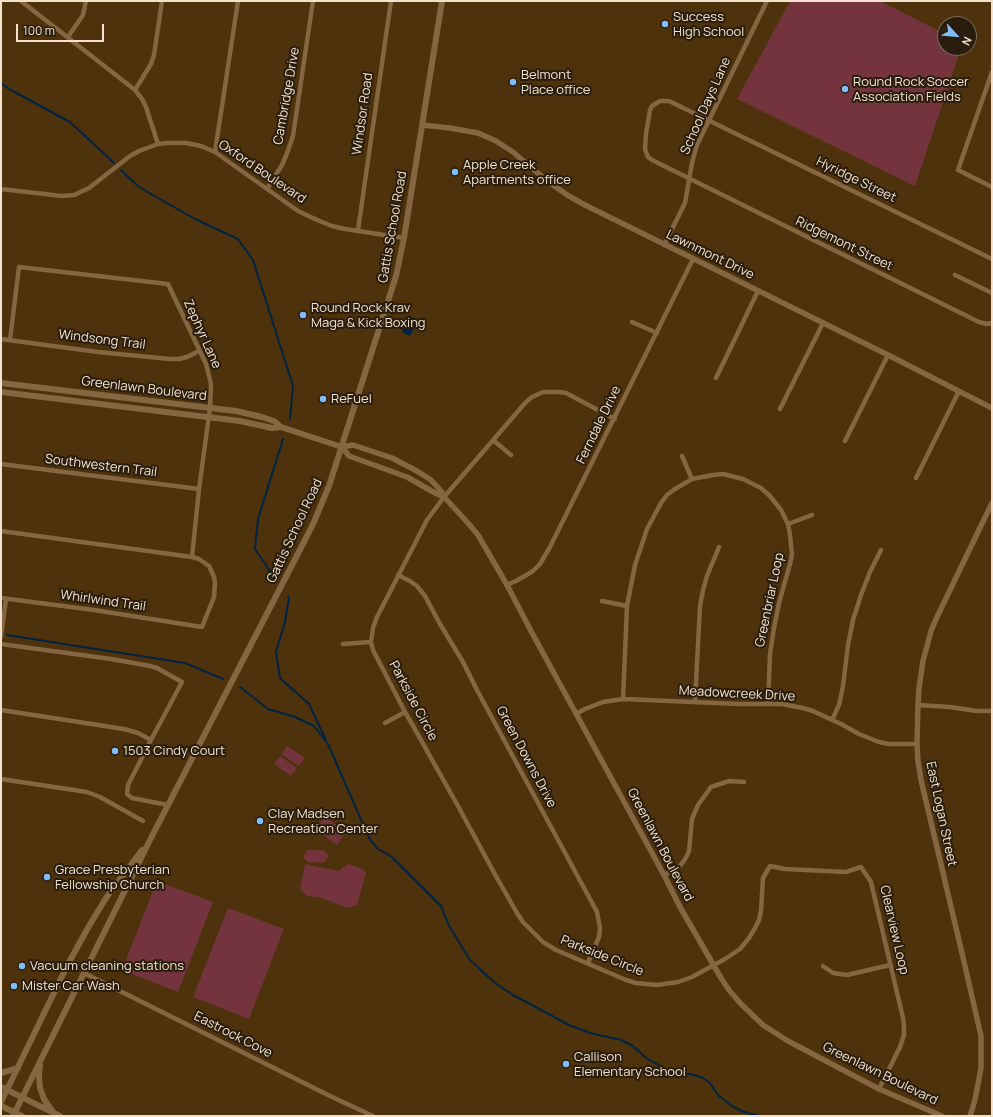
<!DOCTYPE html>
<html>
<head>
<meta charset="utf-8">
<style>
  body { margin:0 }
  #map { position:relative; width:993px; height:1117px; overflow:hidden; background:#4d320b; font-family:Manrope,sans-serif }
  canvas { display:block }
  .frame { position:absolute; inset:0; border:2px solid #f2e1cd; pointer-events:none }
  .north { position:absolute; left:937px; top:16px; width:40px; height:40px; box-sizing:border-box; background:#291d0e; border:1px solid #796b5a; border-radius:50%; rotate:117deg; font-size:11px; font-weight:700; line-height:16px; text-align:center; color:#f2e1cd }
  .north::after { content:''; display:block; margin:auto; width:14px; height:18px; background:#82bcfa; clip-path:polygon(50% 0,100% 100%,50% 72%,0 100%) }
  .scale { position:absolute; left:16px; top:24px; width:88px; height:18px; box-sizing:border-box; border:2px solid #f2e1cd; border-top:0; padding-left:5px; font-size:12px; line-height:14px; white-space:nowrap; color:#f2e1cd; -webkit-text-stroke:3px #291d0e; paint-order:stroke }
</style>
</head>
<body>
<div id="map">
<canvas width="993" height="1117"></canvas>
<div class="frame"></div>
<div class="north">N</div>
<div class="scale">100 m</div>
</div>
<script>
const context = document.querySelector('canvas').getContext('2d');
context.lineJoin = 'round';
function fill(path, color) {
  context.fillStyle = color;
  context.fill(path, 'evenodd');
}
function poly(rows) {
  const path = new Path2D();
  for (const r of rows) {
    path.moveTo(r[0], r[1]);
    for (let i = 2; i < r.length; i += 2) path.lineTo(r[i], r[i + 1]);
  }
  return path;
}
function stroke(path, color, width, dash) {
  context.strokeStyle = color;
  context.lineWidth = width;
  context.lineCap = dash ? 'butt' : 'round';
  context.setLineDash(dash || []);
  context.stroke(path);
}
function write(font, color, halo, rows, align = 'center') {
  context.font = font + ' Manrope,sans-serif';
  context.lineWidth = 4;
  context.setLineDash([]);
  context.textBaseline = 'middle';
  context.strokeStyle = halo;
  context.fillStyle = color;
  for (const [text, x, y, turn = 0] of rows) {
    context.save();
    context.translate(x, y);
    context.rotate((+turn || 0) * Math.PI / 180);
    context.textAlign = isNaN(turn) ? turn : align;
    if (halo) context.strokeText(text, 0, 0);
    context.fillText(text, 0, 0);
    context.restore();
  }
}
fill(poly([
  [790,1,880,1,945,34,945,48,961,48,915,186,737,99],
  [287,746,305,758,299,766,281,754],
  [280,756,297,768,291,776,274,764],
  [325,816,346,832,337,845,315,829],
  [307,850,323,850,329,856,323,863,308,862,303,858],
  [305,864,339,871,343,867,349,864,363,869,366,873,357,905,349,908,342,906,322,898,308,896,303,892,300,890],
  [157,881,213,902,178,992,122,970],
  [228,908,284,929,249,1019,193,997]
]), '#73343e');
fill(poly([
  [408,315,426,324,425,326,417,323,410,336,402,332]
]), '#012344');
stroke(poly([
  [1,83,9,89,70,122,114,163],
  [121,170,139,187,195,219,238,239,253,260,293,386,290,419],
  [276,580,255,549,258,519,283,439],
  [288,596,289,598,285,622,276,652,280,678,309,704,326,740],
  [7,635,185,663,223,679],
  [240,687,268,709,295,717,314,726,328,744,369,838,378,849,392,857,441,906,449,926,470,960,495,983,513,995,569,1025,590,1033,621,1040,633,1046,646,1058,669,1071,679,1074,691,1074,703,1078,710,1083,718,1095,732,1106,744,1112,760,1116]
]), '#012344', 2);
stroke(poly([
  [21,1,135,90,142,99,146,107,158,144],
  [68,37,83,15,86,1],
  [992,72,958,170,992,187],
  [135,90,151,64,154,55,162,1],
  [215,152,238,1],
  [1,189,62,196,74,195,89,188,130,156,139,151,158,144,167,143,186,143,201,146,215,152,298,211,317,220,332,226,345,229,404,238],
  [267,189,282,165,286,156,293,136,313,1],
  [358,230,391,1],
  [664,245,685,203,692,163,697,145,767,1],
  [992,259,669,101,660,101,652,106,650,110,646,134,645,149,648,157,652,160,979,322,987,324,992,323],
  [955,275,992,293],
  [632,322,657,333],
  [1,339,98,352,170,359,179,359,187,357,199,351],
  [10,340,19,267,168,284,206,364,211,384,210,408,199,489,192,557],
  [716,378,758,291],
  [780,409,823,323],
  [615,419,566,393,559,392,543,392,532,397,526,402,444,497,427,520,377,617,373,628,371,642,373,650,405,712,412,724,458,806,497,878,517,913,523,922,543,942,556,950,626,980,636,983,657,985,678,982,692,977,725,959,740,949,749,938,755,928,759,920,761,911,763,878,770,866,785,869,846,872,861,867,871,882,903,1018,904,1026,904,1035,900,1047,879,1089],
  [493,440,511,455],
  [845,441,888,355],
  [682,456,692,479],
  [1,464,199,489],
  [916,478,959,391],
  [788,524,812,515],
  [1,531,192,557,199,559,209,566,214,577,215,582,214,597,202,627,94,610,1,598],
  [398,575,410,581,417,586,425,596,440,624,463,662,477,690,597,912,600,928,599,937,588,963],
  [507,585,516,581,533,571,540,564,550,547,693,259],
  [602,601,627,606],
  [1,637,6,599],
  [1,644,111,659,150,666,157,668,182,682,151,740,128,785,127,794,132,798,168,805],
  [343,644,371,642],
  [623,699,627,606,635,565,647,529,661,503,667,495,675,489,692,479,713,475,723,474,743,479,761,488,770,496,781,510,788,524,790,535,792,554,790,564,779,603,774,628,770,654,768,704],
  [695,702,700,606,703,590,707,576,719,547],
  [918,705,950,707,977,711,992,711],
  [1,710,124,729,138,733,151,740],
  [576,714,585,709,603,702,623,699,739,704,782,704,803,708,813,711,841,724,859,734,879,742,889,744,917,744],
  [832,720,839,705,843,686,848,645,853,620,861,595,870,572,881,550],
  [385,723,405,712],
  [1,779,87,792,100,797,143,821],
  [664,875,678,868,683,862,687,856,689,851,692,819,698,805,711,787,729,781,744,782],
  [823,966,833,973,847,975,890,965],
  [84,973,330,1096,373,1116]
]), '#846641', 4.5);
stroke(poly([
  [422,125,450,128,478,133,496,141,513,152,546,180,567,195,585,205,888,355,992,408],
  [342,447,353,445,392,458,417,471,431,480,442,492,444,497,468,523,478,535,507,585,531,631,664,875,680,907,721,978,729,990,741,1004,763,1025,788,1041,879,1089,942,1116],
  [342,447,349,456,407,477,435,493,444,497],
  [970,1116,975,1100,981,1068,981,1036,962,953,921,780,918,761,917,744,918,705,919,688,923,661,931,631,937,617,992,503]
]), '#846641', 5.5);
stroke(poly([
  [1,383,236,411,262,417,274,421,281,427],
  [1,392,240,421,272,428,281,427,342,447],
  [40,1065,39,1076,40,1088,44,1099,53,1112],
  [1,1073,18,1068],
  [1,1087,60,1116],
  [1,1102,68,964,89,926,106,898,142,850],
  [1,1106,22,1116],
  [13,1116,151,838,305,540,314,522,329,486,396,276,404,238,442,1]
]), '#846641', 6);
for (const [x, y, r, color] of [
  [665,24,4,"#82bcfa"],
  [513,82,4,"#82bcfa"],
  [845,89,4,"#82bcfa"],
  [455,172,4,"#82bcfa"],
  [303,315,4,"#82bcfa"],
  [323,399,4,"#82bcfa"],
  [115,751,4,"#82bcfa"],
  [260,821,4,"#82bcfa"],
  [47,877,4,"#82bcfa"],
  [22,966,4,"#82bcfa"],
  [14,986,4,"#82bcfa"],
  [566,1064,4,"#82bcfa"]
]) {
  const dot = new Path2D();
  dot.arc(x, y, r, 0, 2 * Math.PI);
  context.fillStyle = color;
  context.fill(dot);
  stroke(dot, '#291d0e', 1.5);
}
write('13px', '#f2e1cd', '#291d0e', [
  ["Success",673,17],
  ["High School",673,32],
  ["Belmont",521,75],
  ["Place office",521,90],
  ["Round Rock Soccer",853,82],
  ["Association Fields",853,97],
  ["Apple Creek",463,165],
  ["Apartments office",463,180],
  ["Round Rock Krav",311,308],
  ["Maga & Kick Boxing",311,323],
  ["ReFuel",331,399],
  ["1503 Cindy Court",123,751],
  ["Clay Madsen",268,814],
  ["Recreation Center",268,829],
  ["Grace Presbyterian",55,870],
  ["Fellowship Church",55,885],
  ["Vacuum cleaning stations",30,966],
  ["Mister Car Wash",22,986],
  ["Callison",574,1057],
  ["Elementary School",574,1072]
], 'left');
write('13px', '#f2e1cd', '#291d0e', [
  ["Cambridge Drive",287,96,-80],
  ["School Days Lane",706,106,-66],
  ["Windsor Road",363,114,-82],
  ["Oxford Boulevard",262,172,34],
  ["Hyridge Street",856,180,26],
  ["Gattis School Road",393,227,-80],
  ["Ridgemont Street",844,244,26],
  ["Lawnmont Drive",710,255,26],
  ["Zephyr Lane",202,334,66],
  ["Windsong Trail",102,340,7],
  ["Greenlawn Boulevard",144,389,7],
  ["Ferndale Drive",599,425,-64],
  ["Southwestern Trail",101,466,7],
  ["Gattis School Road",295,531,-65],
  ["Greenbriar Loop",770,600,-78],
  ["Whirlwind Trail",103,601,8],
  ["Meadowcreek Drive",737,694,3],
  ["Parkside Circle",413,701,62],
  ["Green Downs Drive",526,757,62],
  ["East Logan Street",941,814,78],
  ["Greenlawn Boulevard",660,845,62],
  ["Clearview Loop",894,930,77],
  ["Parkside Circle",602,956,22],
  ["Eastrock Cove",233,1035,27],
  ["Greenlawn Boulevard",880,1074,26]
]);
</script>
</body>
</html>
